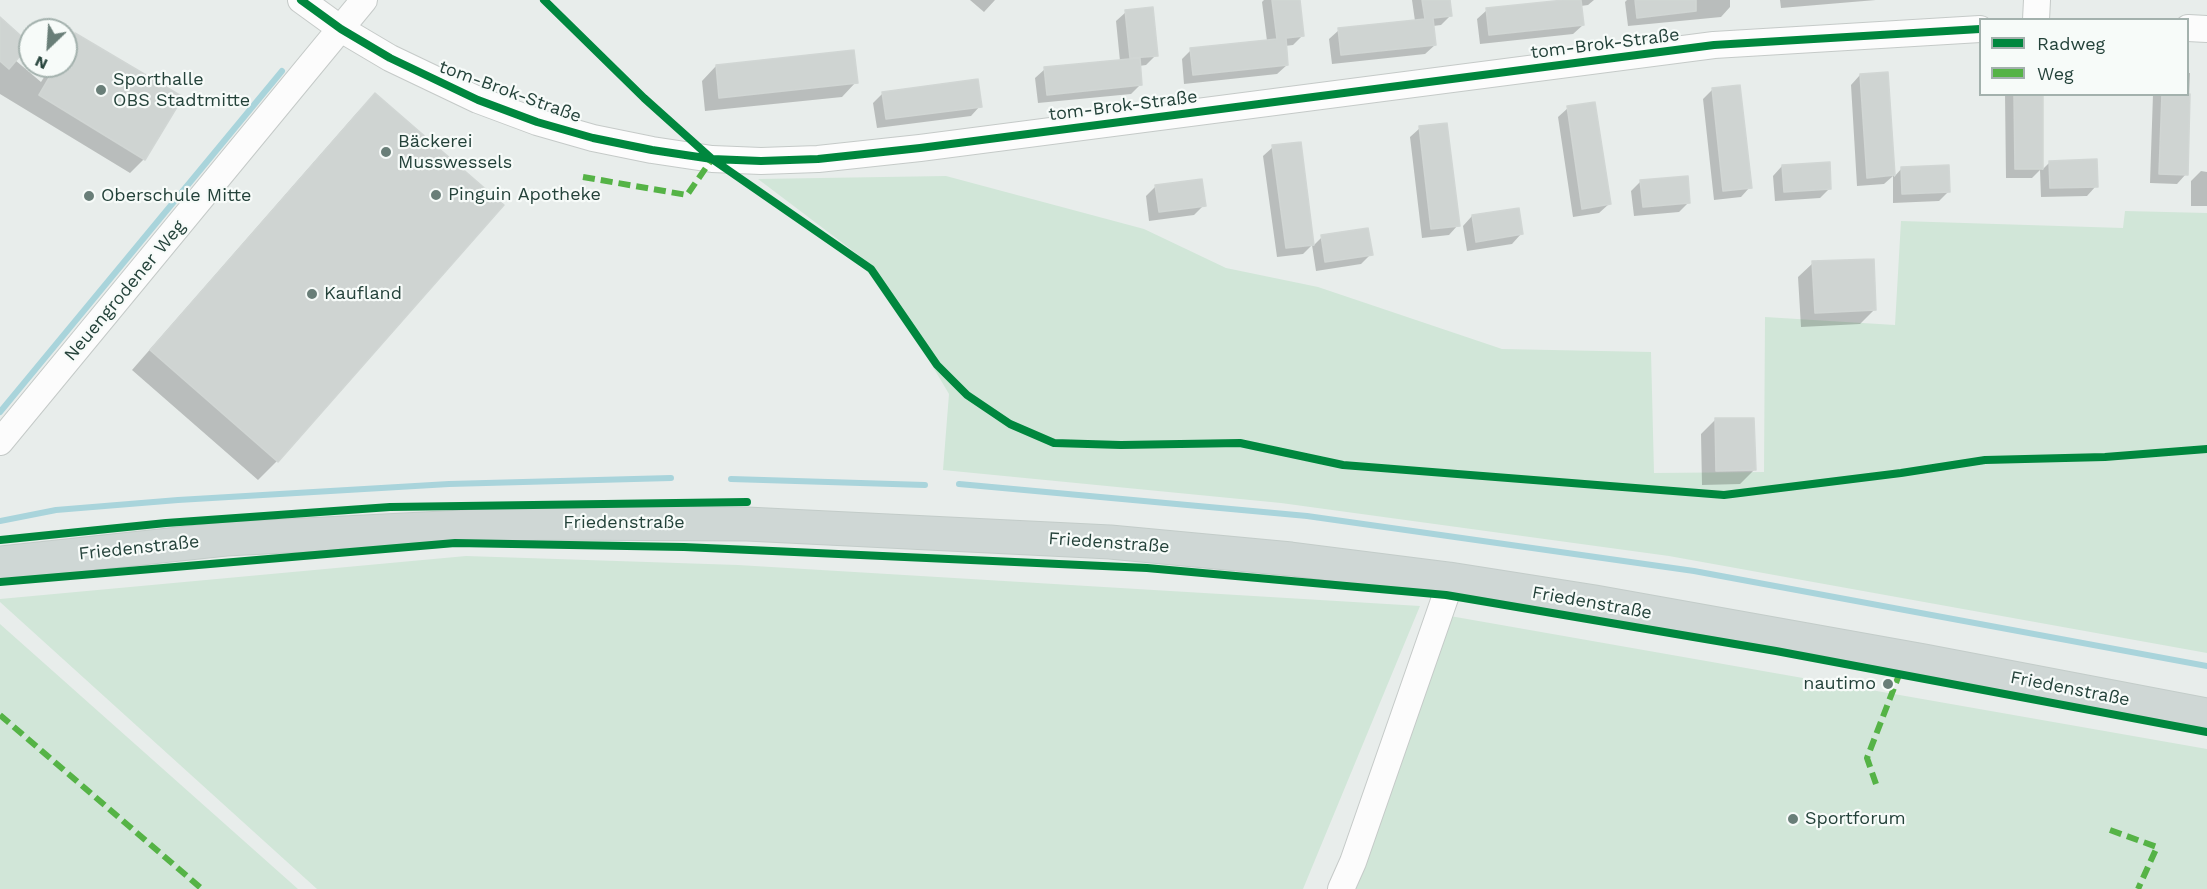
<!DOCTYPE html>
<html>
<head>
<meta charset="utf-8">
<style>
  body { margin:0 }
  #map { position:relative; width:2207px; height:889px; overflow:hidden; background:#e8edeb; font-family:"Work Sans",sans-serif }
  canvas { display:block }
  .legend { position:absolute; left:1979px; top:18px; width:210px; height:78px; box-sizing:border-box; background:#f7fbf9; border:2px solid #a3b1ad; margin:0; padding:8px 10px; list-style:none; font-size:18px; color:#24423a }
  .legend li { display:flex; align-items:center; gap:12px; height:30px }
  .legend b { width:30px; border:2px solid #a3b1ad }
  .north { position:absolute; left:18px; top:18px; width:60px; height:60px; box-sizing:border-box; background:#f7fbf9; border:2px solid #a3b1ad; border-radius:50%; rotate:205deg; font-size:16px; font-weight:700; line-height:24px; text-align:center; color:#24423a }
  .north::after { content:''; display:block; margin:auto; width:21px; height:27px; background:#697e78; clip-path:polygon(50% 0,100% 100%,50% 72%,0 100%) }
</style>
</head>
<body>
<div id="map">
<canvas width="2207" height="889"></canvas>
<ul class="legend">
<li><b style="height:8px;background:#00873e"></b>Radweg</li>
<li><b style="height:8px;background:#55b346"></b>Weg</li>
</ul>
<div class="north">N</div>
</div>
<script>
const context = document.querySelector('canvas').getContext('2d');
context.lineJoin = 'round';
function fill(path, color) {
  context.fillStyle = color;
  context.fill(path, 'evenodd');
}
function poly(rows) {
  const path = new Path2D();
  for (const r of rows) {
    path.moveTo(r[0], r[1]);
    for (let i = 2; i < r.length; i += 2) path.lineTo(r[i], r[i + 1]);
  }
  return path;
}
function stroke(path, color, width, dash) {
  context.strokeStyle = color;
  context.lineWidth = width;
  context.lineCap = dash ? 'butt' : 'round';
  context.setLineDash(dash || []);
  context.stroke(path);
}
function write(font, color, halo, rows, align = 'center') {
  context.font = font + ' "Work Sans",sans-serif';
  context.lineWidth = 4.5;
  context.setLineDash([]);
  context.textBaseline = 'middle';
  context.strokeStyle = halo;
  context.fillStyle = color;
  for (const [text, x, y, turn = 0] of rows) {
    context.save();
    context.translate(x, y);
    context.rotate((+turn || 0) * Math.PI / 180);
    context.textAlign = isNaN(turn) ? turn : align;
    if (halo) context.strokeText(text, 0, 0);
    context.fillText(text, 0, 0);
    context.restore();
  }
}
fill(poly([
  [946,176,1144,229,1226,268,1318,287,1502,349,1651,352,1654,473,1764,472,1765,317,1895,325,1901,221,2123,228,2125,211,2207,213,2207,653,1669,556,1281,503,943,470,949,394,873,266,758,179],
  [466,556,738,565,1420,606,1303,889,317,889,0,602,0,599],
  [1450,616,2207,749,2207,889,1354,889],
  [0,624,298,889,0,889]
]), '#d1e6d8');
fill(poly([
  [970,0,995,0,984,12],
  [1264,0,1299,0,1302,36,1293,45,1285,46,1287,65,1277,74,1184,84,1182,59,1191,50,1267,41,1262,2],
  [1412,0,1449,0,1450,16,1441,25,1433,26,1435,45,1425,54,1332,64,1329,39,1339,30,1415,21],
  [1562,0,1594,0,1588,5,1581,6,1583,25,1573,34,1480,44,1477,19,1487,10,1562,2],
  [1627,0,1730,0,1730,7,1721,17,1628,26,1625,2],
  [1780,0,1876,0,1781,8],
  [1126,12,1156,55,1146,65,1139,66,1141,84,1131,94,1038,103,1035,78,1045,69,1120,61,1116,21],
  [0,19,15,60,41,82,51,66,66,66,66,44,76,35,144,159,130,173,0,94],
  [716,66,856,82,842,97,705,111,702,81],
  [2188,73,2190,73,2186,174,2177,184,2150,183,2153,94,2188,94],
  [1886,74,1894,177,1902,168,1949,191,1939,201,1893,203,1893,176,1884,184,1857,186,1851,85,1860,75],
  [1713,89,1750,187,1741,197,1714,200,1703,99],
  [883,93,980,106,971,116,877,128,873,103],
  [2005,94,2042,94,2042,170,2050,162,2096,186,2087,196,2041,197,2040,170,2032,178,2006,178],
  [375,95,502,205,277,461,258,480,132,370,356,114],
  [1568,108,1609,204,1599,213,1573,217,1558,117],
  [1420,128,1458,225,1449,235,1422,238,1410,137],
  [1299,143,1313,246,1322,237,1371,254,1361,264,1316,271,1312,245,1303,254,1277,257,1263,156,1273,147],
  [1782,166,1830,188,1820,198,1775,201,1773,176],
  [2201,171,2207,172,2207,206,2191,206,2191,181],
  [1641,181,1689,202,1679,212,1634,216,1631,191],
  [1155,187,1204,205,1194,215,1149,221,1146,196],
  [1472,216,1521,234,1512,244,1467,251,1463,226],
  [1813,263,1874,310,1860,324,1801,327,1798,277],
  [1715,420,1754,470,1740,484,1702,485,1701,434]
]), '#0003');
stroke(poly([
  [0,412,282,71],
  [731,479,925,485],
  [959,484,1307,516,1694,571,2207,666],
  [0,521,56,510,178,500,449,484,671,478]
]), '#a9d4db', 6);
const building = poly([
  [1272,0,1300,0,1304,36,1286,38,1288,65,1193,75,1190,48,1277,39,1272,0],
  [1422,0,1450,0,1452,16,1433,18,1436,45,1341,55,1338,28,1425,19,1422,0],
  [1564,0,1581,0,1584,25,1489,35,1486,8,1564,0],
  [1635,0,1696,0,1696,11,1637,18,1635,0],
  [1153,7,1158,56,1130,58,1125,10,1153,7],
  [0,17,30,44,9,69,0,61,0,17],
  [75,33,183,97,145,160,39,95,56,66,66,66,66,49,75,33],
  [854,50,858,83,719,98,716,65,854,50],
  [1140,58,1142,85,1047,95,1044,67,1140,58],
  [1888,72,1895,175,1867,178,1860,74,1888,72],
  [978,79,982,107,886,119,882,92,978,79],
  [1740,85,1752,188,1723,191,1712,88,1740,85],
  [375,93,504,205,278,462,150,350,375,93],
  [2014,94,2043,94,2043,169,2015,169,2014,94],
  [2162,94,2190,94,2188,175,2159,174,2162,94],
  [1595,102,1611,204,1582,209,1567,106,1595,102],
  [1447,123,1460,226,1431,229,1419,126,1447,123],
  [1301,142,1314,245,1286,248,1272,145,1301,142],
  [2097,159,2098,187,2050,188,2049,161,2097,159],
  [1830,162,1831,189,1784,192,1782,165,1830,162],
  [1949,165,1950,192,1902,194,1901,167,1949,165],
  [1688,176,1690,203,1643,207,1640,180,1688,176],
  [1202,179,1206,206,1159,212,1155,185,1202,179],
  [1519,208,1523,234,1476,242,1472,215,1519,208],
  [1368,228,1373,255,1325,262,1321,235,1368,228],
  [1874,259,1876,310,1815,313,1812,261,1874,259],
  [1715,418,1754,418,1756,470,1716,471,1715,418]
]);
fill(building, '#cfd4d2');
stroke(building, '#d1d6d4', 1.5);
const minor = poly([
  [301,0,341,29,390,58,478,100,537,122,593,138,652,150,712,159,761,161,818,159,920,148,1714,45,1980,29],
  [2036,20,2037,0],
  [2188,28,2207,29],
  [0,442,364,0],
  [1341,889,1353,862,1446,595,1449,579]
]);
const major = poly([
  [0,563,226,539,542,523,747,524,1110,542,1291,559,1449,579,1595,602,1924,661,2207,715]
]);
stroke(minor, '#c5cac8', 28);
stroke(major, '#c3ccc9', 35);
stroke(minor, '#fcfcfc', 26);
stroke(major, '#cfd7d5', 33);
stroke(poly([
  [583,177,687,195,712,159,709,156],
  [0,715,202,889],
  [1876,784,1867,758,1899,675],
  [2110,830,2157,847,2138,889]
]), '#55b346', 6, [12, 6]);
stroke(poly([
  [301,0,341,29,390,58,478,100,537,122,593,138,652,150,712,159,761,161,818,159,920,148,1714,45,1980,29],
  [544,0,644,98,712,159,871,269,937,365,967,395,1010,424,1054,443,1121,445,1240,443,1343,465,1724,495,1901,473,1985,460,2105,457,2207,449],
  [0,540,166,523,390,507,747,502],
  [0,582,455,543,684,547,1147,568,1446,595,1776,651,2207,732]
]), '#00873e', 8);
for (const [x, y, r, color] of [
  [101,90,6,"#697e78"],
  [386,152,6,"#697e78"],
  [436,195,6,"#697e78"],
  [89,196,6,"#697e78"],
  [312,294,6,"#697e78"],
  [1888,684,6,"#697e78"],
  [1793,819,6,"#697e78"]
]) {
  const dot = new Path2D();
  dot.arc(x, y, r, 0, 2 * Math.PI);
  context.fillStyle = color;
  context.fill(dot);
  stroke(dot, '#f7fbf9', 2);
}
write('18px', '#24423a', '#f7fbf9', [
  ["tom-Brok-Straße",1605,44,-7],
  ["tom-Brok-Straße",510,92,20],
  ["tom-Brok-Straße",1123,106,-7],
  ["Neuengrodener Weg",125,291,-50],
  ["Friedenstraße",624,523],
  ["Friedenstraße",1109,543,4],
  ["Friedenstraße",139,548,-6],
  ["Friedenstraße",1592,603,10],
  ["Friedenstraße",2070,689,11]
]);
write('18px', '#24423a', '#f7fbf9', [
  ["Sporthalle",113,80],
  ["OBS Stadtmitte",113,101],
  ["Bäckerei",398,142],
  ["Musswessels",398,163],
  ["Pinguin Apotheke",448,195],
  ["Oberschule Mitte",101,196],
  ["Kaufland",324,294],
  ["nautimo",1876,684,"right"],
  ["Sportforum",1805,819]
], 'left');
</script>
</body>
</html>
